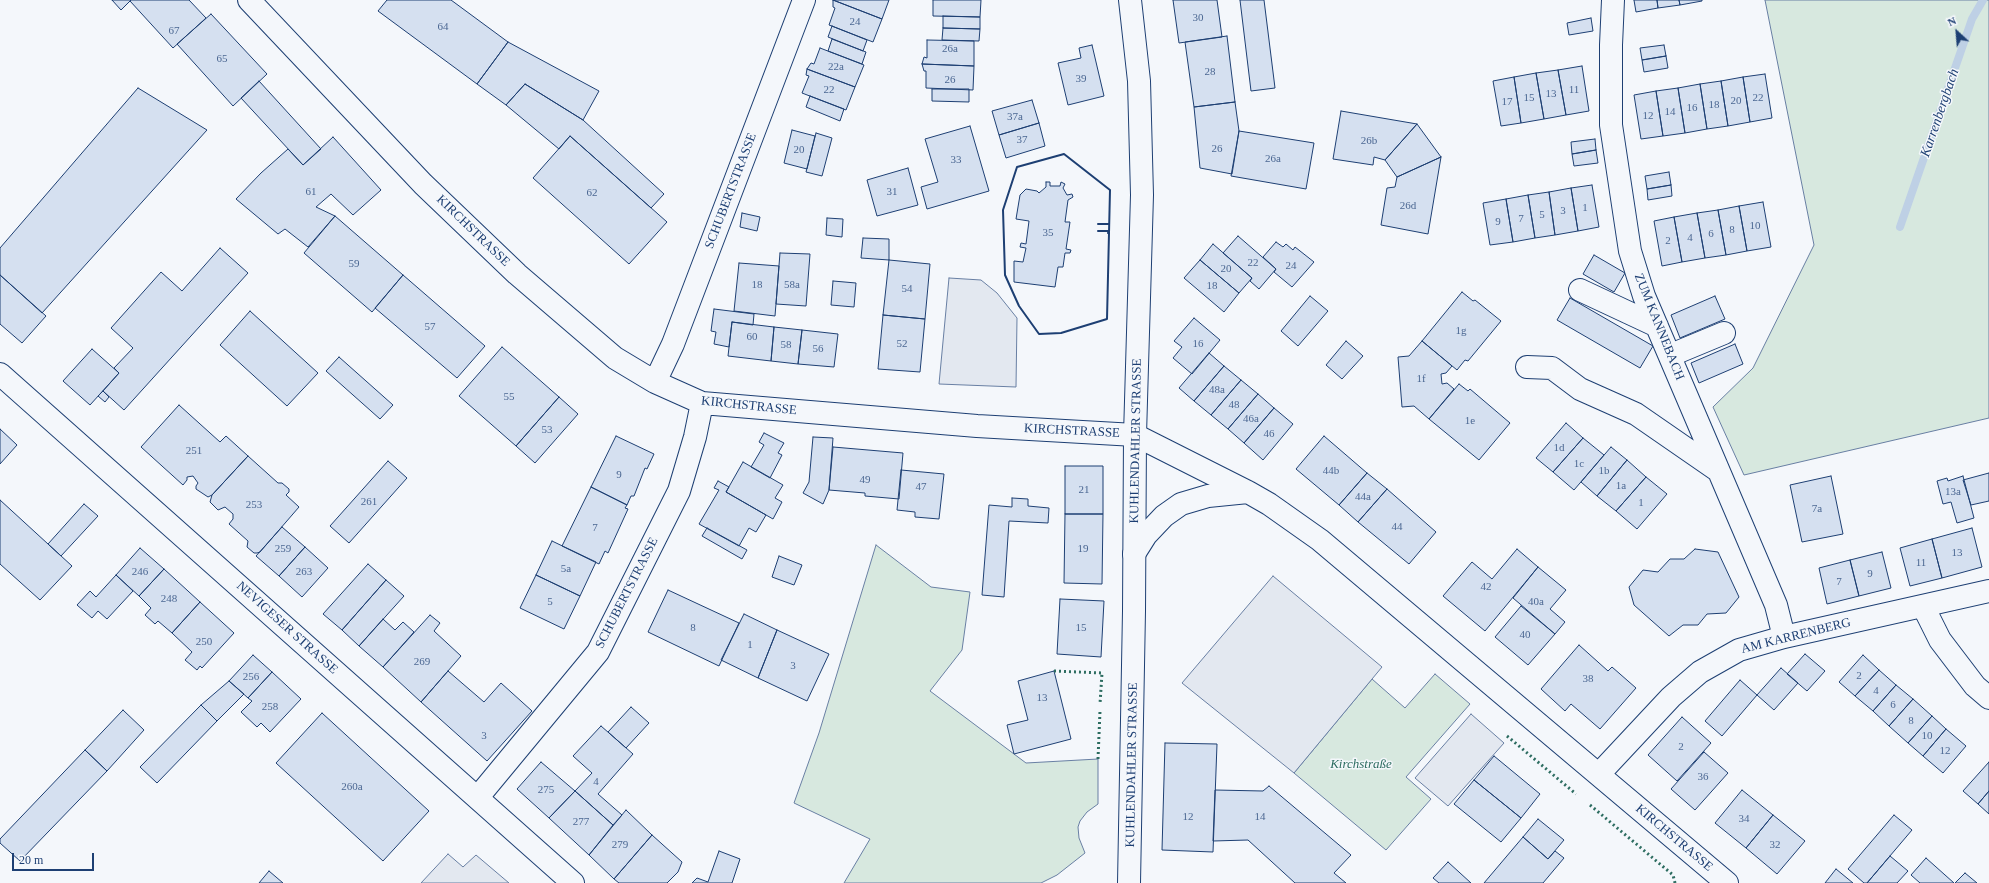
<!DOCTYPE html>
<html>
<head>
<meta charset="utf-8">
<style>
  body { margin:0 }
  #map { position:relative; width:1989px; height:883px; overflow:hidden; background:#f4f7fb; font-family:"Times New Roman",serif }
  canvas { display:block }
  .north { position:absolute; left:1937px; top:12px; width:40px; height:40px; -webkit-text-stroke:3px #f4f7fb; paint-order:stroke; rotate:334deg; font-size:11px; font-weight:700; line-height:16px; text-align:center; color:#1d3f73 }
  .north::after { content:''; display:block; margin:auto; width:14px; height:18px; background:#1d3f73; clip-path:polygon(50% 0,100% 100%,50% 72%,0 100%) }
  .scale { position:absolute; left:12px; top:853px; width:82px; height:18px; box-sizing:border-box; border:2px solid #1d3f73; border-top:0; padding-left:5px; font-size:12px; line-height:14px; white-space:nowrap; color:#1d3f73; -webkit-text-stroke:3px #f4f7fb; paint-order:stroke }
</style>
</head>
<body>
<div id="map">
<canvas width="1989" height="883"></canvas>
<div class="north">N</div>
<div class="scale">20 m</div>
</div>
<script>
const context = document.querySelector('canvas').getContext('2d');
context.lineJoin = 'round';
function fill(path, color) {
  context.fillStyle = color;
  context.fill(path, 'evenodd');
}
function poly(rows) {
  const path = new Path2D();
  for (const r of rows) {
    path.moveTo(r[0], r[1]);
    for (let i = 2; i < r.length; i += 2) path.lineTo(r[i], r[i + 1]);
  }
  return path;
}
function stroke(path, color, width, dash) {
  context.strokeStyle = color;
  context.lineWidth = width;
  context.lineCap = dash ? 'butt' : 'round';
  context.setLineDash(dash || []);
  context.stroke(path);
}
function write(font, color, halo, rows, align = 'center') {
  context.font = font + ' "Times New Roman",serif';
  context.lineWidth = 3;
  context.setLineDash([]);
  context.textBaseline = 'middle';
  context.strokeStyle = halo;
  context.fillStyle = color;
  for (const [text, x, y, turn = 0] of rows) {
    context.save();
    context.translate(x, y);
    context.rotate((+turn || 0) * Math.PI / 180);
    context.textAlign = isNaN(turn) ? turn : align;
    if (halo) context.strokeText(text, 0, 0);
    context.fillText(text, 0, 0);
    context.restore();
  }
}
const green = poly([
  [1765,0,1989,0,1989,418,1744,475,1713,407,1753,368,1814,245,1765,0],
  [876,545,931,587,970,592,962,650,930,691,1026,763,1098,759,1098,804,1087,812,1080,821,1078,827,1079,838,1085,853,1057,875,1041,883,844,883,870,839,794,803,819,733,876,545],
  [1435,674,1470,704,1406,777,1431,799,1386,850,1294,773,1372,679,1405,708,1435,674]
]);
fill(green, '#d7e8df');
stroke(green, '#687fa3', 1);
const parking = poly([
  [949,278,981,280,997,293,1017,318,1016,387,939,384,949,278],
  [1273,576,1382,667,1294,773,1182,683,1273,576],
  [1471,714,1504,743,1448,806,1415,778,1471,714],
  [448,854,463,867,476,855,509,883,421,883,448,854]
]);
fill(parking, '#e3e8f0');
stroke(parking, '#687fa3', 1);
stroke(poly([
  [1900,227,1972,19,1983,0]
]), '#bed0e5', 8);
const building = poly([
  [112,0,131,0,121,10,112,0],
  [131,0,189,0,206,18,173,48,130,1,131,0],
  [387,0,451,0,508,42,477,84,378,11,387,0],
  [833,0,889,0,882,19,833,0],
  [833,0,882,19,873,42,829,25,835,8,833,7,833,0],
  [933,0,981,0,980,17,933,16,933,0],
  [1173,0,1217,0,1222,37,1179,43,1173,0],
  [1240,0,1264,0,1275,88,1251,91,1240,0],
  [1634,0,1657,0,1658,8,1636,12,1634,0],
  [1657,0,1679,0,1680,5,1658,8,1657,0],
  [1679,0,1702,0,1702,1,1680,5,1679,0],
  [211,14,267,74,233,106,177,44,211,14],
  [943,16,980,17,980,29,943,28,943,16],
  [1591,18,1593,31,1569,35,1567,23,1591,18],
  [832,26,867,40,863,51,828,37,832,26],
  [943,28,980,29,979,41,942,40,943,28],
  [1227,36,1235,102,1194,107,1185,42,1227,36],
  [832,39,866,52,862,64,828,51,832,39],
  [927,40,974,41,974,66,922,64,924,57,927,58,927,40],
  [508,42,599,91,583,120,525,84,506,105,477,84,508,42],
  [1092,45,1104,96,1068,105,1058,63,1081,58,1079,48,1092,45],
  [1664,45,1666,56,1642,60,1640,48,1664,45],
  [820,48,864,65,855,87,807,69,811,63,814,64,820,48],
  [1666,56,1668,68,1644,72,1642,60,1666,56],
  [922,64,974,66,973,90,926,88,926,71,924,71,922,64],
  [1582,66,1589,111,1566,115,1558,70,1582,66],
  [807,69,855,87,846,110,802,93,809,76,806,75,807,69],
  [1558,70,1566,115,1544,119,1536,73,1558,70],
  [1536,73,1544,119,1521,123,1514,77,1536,73],
  [1765,74,1772,118,1750,122,1743,77,1765,74],
  [1514,77,1521,123,1501,126,1493,81,1514,77],
  [1743,77,1750,122,1728,126,1721,81,1743,77],
  [259,81,321,149,303,165,241,98,259,81],
  [1721,81,1728,126,1707,129,1700,84,1721,81],
  [525,84,583,120,664,194,651,208,570,136,559,149,506,105,525,84],
  [1700,84,1707,129,1685,133,1678,88,1700,84],
  [138,88,207,130,42,313,0,275,0,248,138,88],
  [1678,88,1685,133,1663,136,1656,91,1678,88],
  [932,89,969,89,969,102,932,101,932,89],
  [1656,91,1663,136,1641,139,1634,95,1656,91],
  [810,96,844,109,840,121,806,107,810,96],
  [1032,100,1039,123,999,135,992,111,1032,100],
  [1235,102,1239,131,1232,174,1200,168,1194,107,1235,102],
  [1341,111,1417,124,1385,160,1374,157,1373,165,1333,159,1341,111],
  [1039,123,1045,146,1006,158,999,135,1039,123],
  [1417,124,1441,157,1397,177,1385,160,1417,124],
  [970,126,989,191,927,209,921,187,938,182,925,139,970,126],
  [792,130,815,136,807,169,784,163,792,130],
  [1239,131,1314,143,1306,189,1231,176,1239,131],
  [816,133,832,138,822,176,806,172,816,133],
  [570,136,667,222,629,264,533,178,570,136],
  [333,137,381,190,353,215,331,194,316,207,335,216,308,247,285,229,278,234,236,199,261,173,288,149,303,165,333,137],
  [1595,139,1596,150,1572,154,1571,142,1595,139],
  [1596,150,1598,163,1574,166,1572,154,1596,150],
  [1441,157,1428,234,1381,225,1387,188,1395,187,1397,177,1441,157],
  [908,168,918,205,877,216,867,180,908,168],
  [1669,172,1671,185,1647,189,1645,176,1669,172],
  [1046,182,1050,182,1050,186,1060,186,1061,182,1065,184,1063,188,1067,195,1072,194,1073,197,1068,200,1065,222,1070,222,1066,249,1071,250,1070,253,1065,253,1063,267,1058,267,1055,287,1014,282,1014,261,1023,262,1026,248,1020,247,1021,243,1026,244,1029,221,1016,219,1020,195,1026,189,1037,191,1039,193,1046,187,1046,182],
  [1592,185,1599,227,1578,231,1571,188,1592,185],
  [1671,185,1672,196,1648,200,1647,189,1671,185],
  [1571,188,1578,231,1555,235,1549,192,1571,188],
  [1549,192,1555,235,1535,238,1528,195,1549,192],
  [1528,195,1535,238,1513,242,1506,199,1528,195],
  [1506,199,1513,242,1490,245,1483,203,1506,199],
  [1763,202,1771,247,1747,251,1739,206,1763,202],
  [1739,206,1747,251,1726,255,1718,210,1739,206],
  [1718,210,1726,255,1705,258,1697,213,1718,210],
  [742,213,760,217,757,231,740,227,742,213],
  [1697,213,1705,258,1682,262,1674,217,1697,213],
  [335,216,403,275,372,312,304,253,335,216],
  [1674,217,1682,262,1662,266,1654,221,1674,217],
  [827,218,843,219,842,237,826,235,827,218],
  [1238,236,1276,269,1259,289,1250,281,1252,278,1223,253,1238,236],
  [863,238,889,239,889,260,861,258,863,238],
  [1276,242,1283,247,1286,244,1293,250,1295,247,1314,262,1292,287,1274,272,1276,269,1263,257,1276,242],
  [1213,244,1252,278,1239,293,1200,260,1213,244],
  [220,248,248,273,124,410,103,391,119,373,114,368,133,348,111,328,161,272,182,291,220,248],
  [780,253,810,254,806,306,776,304,780,253],
  [1594,255,1625,273,1614,292,1583,274,1594,255],
  [889,260,930,264,925,319,883,315,889,260],
  [1200,260,1239,293,1224,312,1184,278,1200,260],
  [739,263,779,266,775,316,734,311,739,263],
  [0,275,46,316,22,343,0,324,0,275],
  [403,275,485,346,457,378,375,308,403,275],
  [833,281,856,283,854,307,831,305,833,281],
  [1462,292,1473,301,1475,300,1501,321,1468,361,1465,360,1457,370,1422,341,1462,292],
  [1310,296,1328,311,1298,346,1281,331,1310,296],
  [1715,296,1725,319,1680,338,1671,315,1715,296],
  [1570,298,1653,346,1640,368,1557,320,1570,298],
  [714,309,754,314,753,325,732,322,729,347,714,344,716,332,711,331,714,309],
  [250,311,318,373,287,406,220,345,250,311],
  [883,315,925,319,920,372,878,369,883,315],
  [1194,318,1220,340,1192,374,1173,358,1182,347,1174,341,1194,318],
  [732,322,774,327,771,361,728,356,732,322],
  [774,327,802,330,798,364,771,361,774,327],
  [802,330,838,334,834,367,798,364,802,330],
  [1346,341,1363,356,1342,379,1326,365,1346,341],
  [1422,341,1452,366,1446,373,1441,374,1442,384,1447,383,1454,389,1429,419,1414,406,1402,407,1398,357,1409,356,1422,341],
  [1735,344,1743,364,1699,383,1691,363,1735,344],
  [502,347,559,397,516,446,459,396,502,347],
  [92,349,119,373,90,405,63,381,92,349],
  [1209,353,1224,366,1194,401,1179,388,1209,353],
  [339,357,393,405,380,419,326,371,339,357],
  [1224,366,1241,380,1211,415,1194,401,1224,366],
  [1241,380,1258,394,1228,429,1211,415,1241,380],
  [1459,384,1468,391,1470,389,1510,423,1479,460,1429,419,1459,384],
  [103,391,109,397,105,402,98,396,103,391],
  [1258,394,1274,408,1244,443,1228,429,1258,394],
  [559,397,578,414,535,463,516,446,559,397],
  [179,405,220,442,226,436,248,456,212,495,208,497,196,489,196,486,198,483,193,476,187,477,187,480,183,485,141,447,179,405],
  [1274,408,1293,424,1263,460,1244,443,1274,408],
  [1566,423,1583,438,1553,472,1536,458,1566,423],
  [0,429,17,445,0,464,0,429],
  [764,433,784,443,778,453,782,455,770,478,751,467,764,445,759,442,764,433],
  [616,436,654,454,647,469,645,468,634,496,631,496,627,505,591,487,616,436],
  [1324,436,1367,473,1339,505,1296,469,1324,436],
  [813,437,833,438,829,490,823,504,803,493,809,482,813,437],
  [1583,438,1604,455,1574,490,1553,472,1583,438],
  [833,447,903,453,899,499,865,496,865,493,829,490,833,447],
  [1611,447,1627,460,1597,496,1581,482,1611,447],
  [248,456,278,483,282,483,289,489,289,492,286,495,299,507,260,552,257,553,254,553,247,547,248,541,229,524,233,519,233,514,225,507,218,510,210,502,212,495,248,456],
  [1627,460,1646,477,1616,511,1597,496,1627,460],
  [388,461,407,478,349,543,330,526,388,461],
  [743,462,783,485,775,498,782,502,773,519,726,492,743,462],
  [1065,466,1103,466,1103,514,1065,514,1065,466],
  [901,470,944,474,939,519,915,517,915,512,897,510,901,470],
  [1367,473,1387,489,1358,522,1339,505,1367,473],
  [1989,473,1989,501,1971,505,1963,480,1989,473],
  [1831,476,1843,534,1802,542,1790,485,1831,476],
  [1963,476,1974,518,1957,523,1951,502,1943,504,1937,481,1947,478,1948,481,1963,476],
  [1646,477,1667,494,1637,529,1616,511,1646,477],
  [718,481,729,487,726,492,766,515,756,532,749,528,739,546,699,524,719,490,714,488,718,481],
  [591,487,627,505,625,508,628,509,608,553,605,551,599,564,562,546,591,487],
  [1387,489,1436,532,1409,564,1358,522,1387,489],
  [1012,498,1028,499,1028,506,1049,508,1048,523,1009,521,1004,597,982,595,989,505,1012,507,1012,498],
  [0,500,72,566,40,600,0,564,0,500],
  [84,504,98,516,61,556,48,544,84,504],
  [1065,514,1103,514,1102,584,1064,583,1065,514],
  [282,527,305,547,279,576,256,556,282,527],
  [707,528,747,550,742,559,702,536,707,528],
  [1972,528,1982,567,1942,578,1932,539,1972,528],
  [1932,539,1942,578,1910,586,1900,548,1932,539],
  [552,541,596,562,580,596,536,575,552,541],
  [305,547,328,568,302,597,279,576,305,547],
  [140,548,164,569,139,596,116,575,140,548],
  [1517,549,1538,567,1485,631,1443,596,1472,562,1492,579,1517,549],
  [1695,549,1718,552,1739,597,1726,613,1707,614,1698,625,1683,625,1669,636,1634,605,1629,587,1643,570,1658,572,1670,559,1684,559,1695,549],
  [1882,552,1891,588,1859,596,1850,560,1882,552],
  [779,556,802,565,794,585,772,577,779,556],
  [1850,560,1859,596,1827,604,1819,568,1850,560],
  [368,564,386,580,342,630,323,614,368,564],
  [1538,567,1566,590,1550,609,1565,622,1555,634,1513,598,1538,567],
  [164,569,200,602,172,633,158,621,155,624,145,615,151,608,139,596,164,569],
  [116,575,133,591,107,619,98,611,92,618,77,605,90,591,96,597,116,575],
  [536,575,580,596,564,629,520,608,536,575],
  [386,580,404,596,359,646,342,630,386,580],
  [668,590,739,623,719,666,648,632,668,590],
  [1060,599,1104,601,1101,657,1057,654,1060,599],
  [200,602,234,633,202,668,200,666,197,670,185,660,192,652,172,633,200,602],
  [1521,606,1555,634,1528,665,1495,637,1521,606],
  [744,614,777,630,758,678,721,660,744,614],
  [430,615,440,623,434,631,461,656,421,702,383,667,430,615],
  [383,619,395,630,403,622,414,632,383,667,359,646,383,619],
  [777,630,829,654,807,701,758,678,777,630],
  [1579,645,1608,671,1612,667,1636,688,1600,729,1571,704,1565,711,1541,689,1579,645],
  [1805,654,1825,671,1807,691,1787,674,1805,654],
  [253,655,272,672,248,698,229,681,253,655],
  [1863,655,1879,670,1855,696,1839,682,1863,655],
  [1781,668,1798,683,1774,710,1757,695,1781,668],
  [1879,670,1896,685,1873,711,1855,696,1879,670],
  [448,671,484,702,501,683,532,711,487,761,421,702,448,671],
  [1054,671,1071,739,1014,754,1007,725,1028,720,1018,681,1054,671],
  [272,672,301,699,270,732,261,723,257,727,241,712,252,701,248,698,272,672],
  [1740,680,1757,695,1722,736,1705,721,1740,680],
  [229,681,244,694,217,721,201,705,229,681],
  [1896,685,1913,699,1889,726,1873,711,1896,685],
  [1913,699,1932,716,1908,743,1889,726,1913,699],
  [201,705,217,721,157,783,140,767,201,705],
  [631,707,649,723,626,748,608,732,631,707],
  [123,710,144,730,107,771,85,750,123,710],
  [322,713,429,811,383,861,276,763,322,713],
  [1932,716,1946,729,1923,756,1908,743,1932,716],
  [1682,717,1711,743,1677,781,1648,755,1682,717],
  [601,726,633,754,598,794,622,815,613,825,575,791,592,773,573,756,601,726],
  [1946,729,1966,746,1943,773,1923,756,1946,729],
  [1165,743,1217,744,1213,852,1162,850,1165,743],
  [85,750,107,771,20,861,0,843,0,839,85,750],
  [1704,752,1728,773,1695,810,1671,789,1704,752],
  [1494,756,1540,794,1521,818,1474,780,1494,756],
  [541,762,575,791,549,818,517,789,541,762],
  [1989,762,1989,791,1978,804,1963,791,1989,762],
  [1474,780,1521,818,1501,842,1454,804,1474,780],
  [1269,786,1351,855,1334,873,1346,883,1295,883,1248,840,1213,841,1215,790,1263,791,1269,786],
  [1742,790,1773,815,1746,848,1715,823,1742,790],
  [575,791,613,825,589,855,549,818,575,791],
  [1989,791,1989,814,1978,804,1989,791],
  [626,810,652,835,614,879,589,855,626,810],
  [1773,815,1805,841,1777,874,1746,848,1773,815],
  [1894,815,1912,830,1867,883,1864,883,1848,869,1894,815],
  [1538,819,1564,840,1548,859,1523,837,1538,819],
  [652,835,682,862,678,872,667,883,619,883,614,879,652,835],
  [1523,837,1548,859,1555,851,1564,858,1543,883,1484,883,1523,837],
  [719,851,740,859,732,883,692,883,697,878,708,882,719,851],
  [1890,856,1908,871,1897,883,1867,883,1890,856],
  [1926,858,1954,883,1920,883,1911,875,1926,858],
  [1448,862,1471,883,1439,883,1433,878,1448,862],
  [1836,869,1853,883,1825,883,1836,869],
  [269,871,283,883,259,883,269,871],
  [1965,873,1977,883,1955,883,1965,873]
]);
fill(building, '#d5e0f0');
stroke(building, '#1d3f73', 1);
const minor = poly([
  [249,0,423,184,517,274,615,358,655,382,702,403,977,426,1135,435,1248,492,1269,504,1320,540,1727,883],
  [1613,0,1611,45,1611,125,1630,251,1644,296,1776,605,1784,637],
  [1580,290,1657,326],
  [1671,355,1724,333],
  [1527,367,1552,368,1580,389,1636,414,1717,470],
  [655,382,673,344,804,0],
  [1134,554,1146,535,1164,516,1181,504,1208,496,1248,492],
  [1923,606,1940,640,1975,686,1989,698],
  [1599,774,1671,697,1700,672,1739,650,1784,637,1989,591],
  [478,797,598,652,679,491,695,437,702,403]
]);
const major = poly([
  [0,374,573,883],
  [1129,883,1134,611,1135,435,1142,195,1139,81,1130,0]
]);
stroke(minor, '#1d3f73', 24);
stroke(major, '#1d3f73', 24);
stroke(minor, '#f4f7fb', 22);
stroke(major, '#f4f7fb', 22);
stroke(poly([
  [1054,671,1102,673,1100,704],
  [1507,736,1576,794],
  [1098,759,1100,711],
  [1590,805,1673,875,1675,883]
]), '#2c6c60', 3, [2, 3]);
stroke(poly([
  [1064,154,1110,190,1107,319,1061,333,1039,334,1019,306,1005,275,1003,210,1017,167,1064,154],
  [1098,224,1109,224],
  [1098,231,1109,231,1108,233]
]), '#1d3f73', 2);
write('11px', '#4b6792', null, [
  ["30",1198,18],
  ["24",855,22],
  ["64",443,27],
  ["67",174,31],
  ["26a",950,49],
  ["65",222,59],
  ["22a",836,67],
  ["28",1210,72],
  ["39",1081,79],
  ["26",950,80],
  ["22",829,90],
  ["11",1574,90],
  ["13",1551,94],
  ["15",1529,98],
  ["22",1758,98],
  ["20",1736,101],
  ["17",1507,102],
  ["18",1714,105],
  ["16",1692,108],
  ["14",1670,112],
  ["12",1648,116],
  ["37a",1015,117],
  ["37",1022,140],
  ["26b",1369,141],
  ["26",1217,149],
  ["20",799,150],
  ["26a",1273,159],
  ["33",956,160],
  ["61",311,192],
  ["31",892,192],
  ["62",592,193],
  ["26d",1408,206],
  ["1",1585,208],
  ["3",1563,211],
  ["5",1542,215],
  ["7",1521,219],
  ["9",1498,222],
  ["10",1755,226],
  ["8",1732,230],
  ["35",1048,233],
  ["6",1711,234],
  ["4",1690,238],
  ["2",1668,241],
  ["22",1253,263],
  ["59",354,264],
  ["24",1291,266],
  ["20",1226,269],
  ["18",757,285],
  ["58a",792,285],
  ["18",1212,286],
  ["54",907,289],
  ["57",430,327],
  ["1g",1461,331],
  ["60",752,337],
  ["52",902,344],
  ["16",1198,344],
  ["58",786,345],
  ["56",818,349],
  ["1f",1421,379],
  ["48a",1217,390],
  ["55",509,397],
  ["48",1234,405],
  ["46a",1251,419],
  ["1e",1470,421],
  ["53",547,430],
  ["46",1269,434],
  ["1d",1559,448],
  ["251",194,451],
  ["1c",1579,464],
  ["44b",1331,471],
  ["1b",1604,471],
  ["9",619,475],
  ["49",865,480],
  ["1a",1621,486],
  ["47",921,487],
  ["21",1084,490],
  ["13a",1953,492],
  ["44a",1363,497],
  ["261",369,502],
  ["1",1641,503],
  ["253",254,505],
  ["7a",1817,509],
  ["44",1397,527],
  ["7",595,528],
  ["259",283,549],
  ["19",1083,549],
  ["13",1957,553],
  ["11",1921,563],
  ["5a",566,569],
  ["246",140,572],
  ["263",304,572],
  ["9",1870,574],
  ["7",1839,582],
  ["42",1486,587],
  ["248",169,599],
  ["5",550,602],
  ["40a",1536,602],
  ["8",693,628],
  ["15",1081,628],
  ["40",1525,635],
  ["250",204,642],
  ["1",750,645],
  ["269",422,662],
  ["3",793,666],
  ["2",1859,676],
  ["256",251,677],
  ["38",1588,679],
  ["4",1876,691],
  ["13",1042,698],
  ["6",1893,705],
  ["258",270,707],
  ["8",1911,721],
  ["3",484,736],
  ["10",1927,736],
  ["2",1681,747],
  ["12",1945,751],
  ["36",1703,777],
  ["4",596,782],
  ["260a",352,787],
  ["275",546,790],
  ["12",1188,817],
  ["14",1260,817],
  ["34",1744,819],
  ["277",581,822],
  ["279",620,845],
  ["32",1775,845]
]);
write('13px', '#1d3f73', '#f4f7fb', [
  ["SCHUBERTSTRASSE",731,191,-69],
  ["KIRCHSTRASSE",473,231,44],
  ["ZUM KANNEBACH",1659,327,68],
  ["KIRCHSTRASSE",749,406,6],
  ["KIRCHSTRASSE",1072,431,3],
  ["KUHLENDAHLER STRASSE",1136,441,-89],
  ["SCHUBERTSTRASSE",627,593,-63],
  ["NEVIGESER STRASSE",287,628,42],
  ["AM KARRENBERG",1796,636,-14],
  ["KUHLENDAHLER STRASSE",1132,765,-89],
  ["KIRCHSTRASSE",1674,838,40]
]);
write('italic 13px', '#2c6c60', '#f4f7fb', [
  ["Kirchstraße",1361,765]
]);
write('italic 14px', '#1d3f73', '#f4f7fb', [
  ["Karrenbergbach",1940,113,-71]
]);
</script>
</body>
</html>
